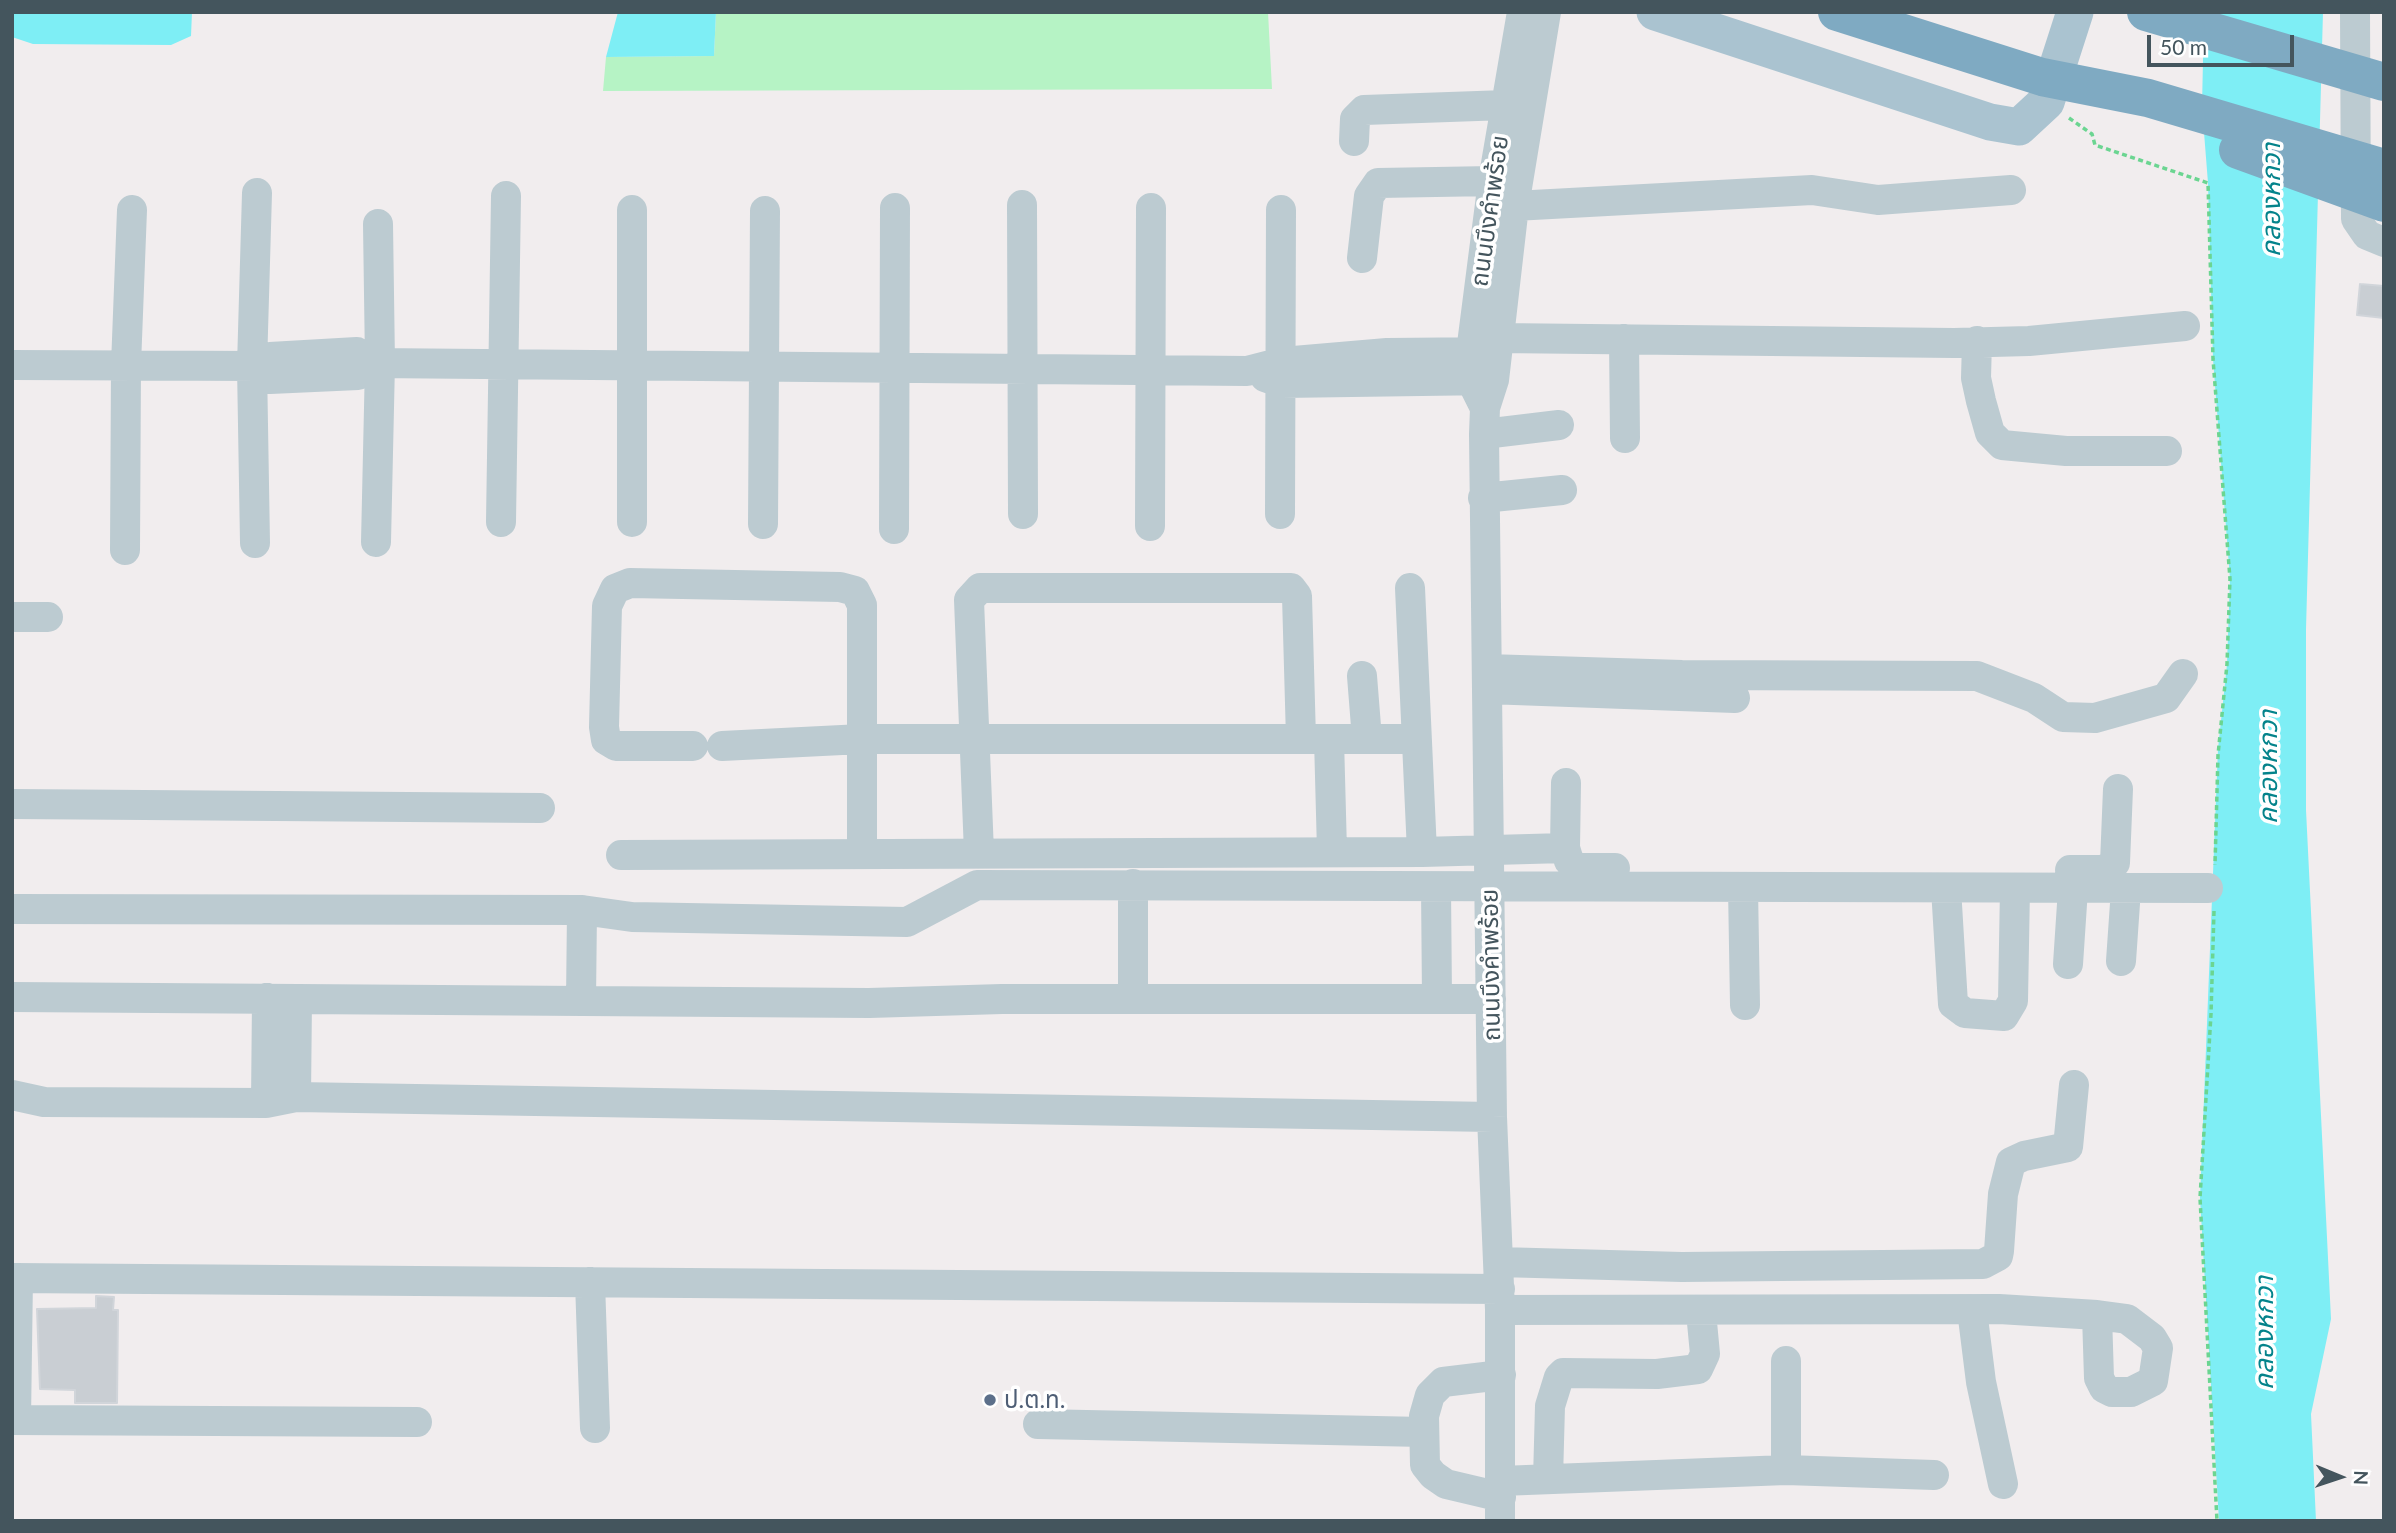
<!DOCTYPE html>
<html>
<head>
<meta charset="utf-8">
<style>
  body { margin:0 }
  #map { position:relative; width:2396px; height:1533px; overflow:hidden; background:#f1edee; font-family:Lato,sans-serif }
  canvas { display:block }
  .frame { position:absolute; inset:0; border:14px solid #44555d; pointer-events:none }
  .north { position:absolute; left:2305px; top:1442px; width:70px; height:70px; -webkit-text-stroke:5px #fff; paint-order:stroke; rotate:92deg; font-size:19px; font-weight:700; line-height:28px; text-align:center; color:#44555d }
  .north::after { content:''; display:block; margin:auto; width:24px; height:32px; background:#44555d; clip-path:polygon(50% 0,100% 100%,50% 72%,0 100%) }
  .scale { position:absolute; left:2147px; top:35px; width:147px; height:32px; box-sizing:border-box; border:4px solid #44555d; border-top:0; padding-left:9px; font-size:21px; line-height:24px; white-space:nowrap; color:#44555d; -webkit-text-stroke:5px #fff; paint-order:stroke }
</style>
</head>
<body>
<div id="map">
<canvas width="2396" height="1533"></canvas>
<div class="frame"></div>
<div class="north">N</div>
<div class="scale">50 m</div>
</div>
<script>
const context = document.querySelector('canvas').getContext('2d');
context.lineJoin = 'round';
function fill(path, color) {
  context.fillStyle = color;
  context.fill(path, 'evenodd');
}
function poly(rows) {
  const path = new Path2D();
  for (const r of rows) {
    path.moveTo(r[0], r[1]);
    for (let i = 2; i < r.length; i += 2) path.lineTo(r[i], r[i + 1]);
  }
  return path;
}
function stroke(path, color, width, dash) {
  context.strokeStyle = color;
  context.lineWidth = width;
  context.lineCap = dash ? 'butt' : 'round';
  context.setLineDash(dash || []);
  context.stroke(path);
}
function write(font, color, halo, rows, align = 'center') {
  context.font = font + ' Lato,"Noto Sans Thai",sans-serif';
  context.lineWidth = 7;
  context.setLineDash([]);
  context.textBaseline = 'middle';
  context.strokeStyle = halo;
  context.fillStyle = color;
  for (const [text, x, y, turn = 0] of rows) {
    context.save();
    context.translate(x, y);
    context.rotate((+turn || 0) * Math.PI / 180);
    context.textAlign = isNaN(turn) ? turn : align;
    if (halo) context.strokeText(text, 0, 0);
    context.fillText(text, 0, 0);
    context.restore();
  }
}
fill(poly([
  [716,12,1268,12,1272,89,603,91,606,57,714,56]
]), '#b6f3c5');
fill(poly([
  [12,12,192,12,191,36,171,45,33,44,12,37],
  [618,12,716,12,714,56,606,57],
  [2204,12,2323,12,2306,629,2306,810,2331,1319,2311,1414,2316,1521,2219,1521,2200,1198,2218,749,2227,664,2230,579,2213,359,2208,183,2202,107]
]), '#7eeef5');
const building = poly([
  [2360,284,2384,286,2384,318,2357,315,2360,284],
  [96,1296,114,1297,113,1310,118,1310,117,1403,75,1403,75,1390,40,1389,37,1309,96,1308,96,1296]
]);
fill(building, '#c9ced3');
stroke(building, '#d1d5da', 2);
stroke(poly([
  [2069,118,2092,134,2095,145,2208,183,2213,359,2230,579,2227,664,2218,755,2215,865],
  [2214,911,2211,1014,2200,1198,2217,1521]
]), '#6bd591', 3.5, [5, 3.5]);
stroke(poly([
  [2355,12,2356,219,2367,235,2384,242],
  [1354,141,1355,119,1364,110,1506,105],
  [1022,205,1023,514],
  [1514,206,1812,190,1878,200,2011,190],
  [632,210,632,522],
  [1362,258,1369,196,1378,183,1493,181],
  [1498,338,1954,343,2029,341,2185,326],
  [1624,339,1625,438],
  [1977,341,1976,378,1981,401,1990,433,2002,445,2066,451,2167,451],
  [12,365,259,366,270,357,357,352,374,363,1247,371,1282,362,1387,353,1497,352],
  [259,366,270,379,358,375,374,363],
  [1265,377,1282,383,1491,380],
  [1485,408,1471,380,1471,352,1493,181,1522,12],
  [1484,434,1559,425],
  [1483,498,1562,490],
  [1280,514,1281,210],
  [501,522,506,196],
  [763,524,765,211],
  [1150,526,1151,208],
  [894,529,895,208],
  [376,542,380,363,378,224],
  [255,543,252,366,257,193],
  [125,550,126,365,132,210],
  [1410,588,1422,852],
  [12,617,48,617],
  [1487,669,1682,675,1977,676,2034,698,2063,717,2095,718,2166,698,2183,674],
  [1362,676,1367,739],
  [1487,689,1735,698],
  [1329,739,1332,851],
  [693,746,616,746,606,740,604,727,607,606,615,589,630,583,840,587,855,591,862,605,862,853],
  [722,746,862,739,1416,739],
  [12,804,540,808],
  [1565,848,1566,783],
  [979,853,969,600,980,588,1291,588,1297,596,1301,739],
  [621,855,1422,852,1565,848,1569,861,1577,868,1615,868],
  [2070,870,2104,870,2115,863,2118,789],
  [1436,887,1437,999],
  [1743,887,1745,1005],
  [1946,888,1953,1004,1965,1013,2004,1016,2013,1001,2015,888],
  [12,909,582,910,632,917,907,922,977,885,2208,888],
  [2121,961,2126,889],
  [2068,964,2073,889],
  [12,997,869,1003,1002,999,1491,999],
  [1133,998,1133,884],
  [581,1001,582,910],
  [12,1095,44,1102,266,1103,296,1097,1492,1117],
  [296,1097,297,999],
  [266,1103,267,998],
  [1499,1262,1682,1267,1983,1264,1998,1256,1999,1251,2003,1194,2011,1162,2024,1156,2068,1147,2074,1085],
  [12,1278,1500,1289],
  [590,1282,595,1428],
  [1500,1310,1999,1309,2097,1315,2127,1319,2152,1338,2158,1348,2153,1381,2131,1392,2112,1392,2104,1388,2099,1378,2097,1315],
  [1972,1310,1981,1382,2003,1484],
  [1786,1361,1786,1470],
  [12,1420,417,1422],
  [16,1420,18,1278],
  [1038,1424,1424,1432],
  [1548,1479,1550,1406,1559,1377,1563,1373,1657,1374,1698,1369,1705,1354,1701,1312],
  [1501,1481,1786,1470,1934,1475],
  [1501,1497,1446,1484,1433,1475,1425,1465,1424,1416,1430,1395,1443,1382,1501,1375],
  [1500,1521,1500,1310,1492,1117,1484,434,1485,408,1494,380,1514,206,1546,12]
]), '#bccbd1', 30);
stroke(poly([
  [1655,12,1990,122,2019,127,2046,102,2075,12]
]), '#aac3d0', 37);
stroke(poly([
  [1837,12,2042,77,2148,98,2384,168],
  [2146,12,2384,82],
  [2238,150,2384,203]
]), '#7faac2', 38);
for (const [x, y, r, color] of [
  [990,1400,7,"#5c6f8a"]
]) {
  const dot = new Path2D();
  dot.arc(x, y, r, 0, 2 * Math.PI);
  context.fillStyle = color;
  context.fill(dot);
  stroke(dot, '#fff', 2.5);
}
write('24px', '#44555d', '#fff', [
  ["ถนนบึงคำพร้อย",1490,211,-82],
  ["ถนนบึงคำพร้อย",1491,965,-91]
]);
write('24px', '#4e5e75', '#fff', [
  ["ป.ต.ท.",1004,1400]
], 'left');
write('italic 26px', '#04838b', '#fff', [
  ["คลองหกวา",2272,200,-90],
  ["คลองหกวา",2269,767,-90],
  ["คลองหกวา",2265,1333,-90]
]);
</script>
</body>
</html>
